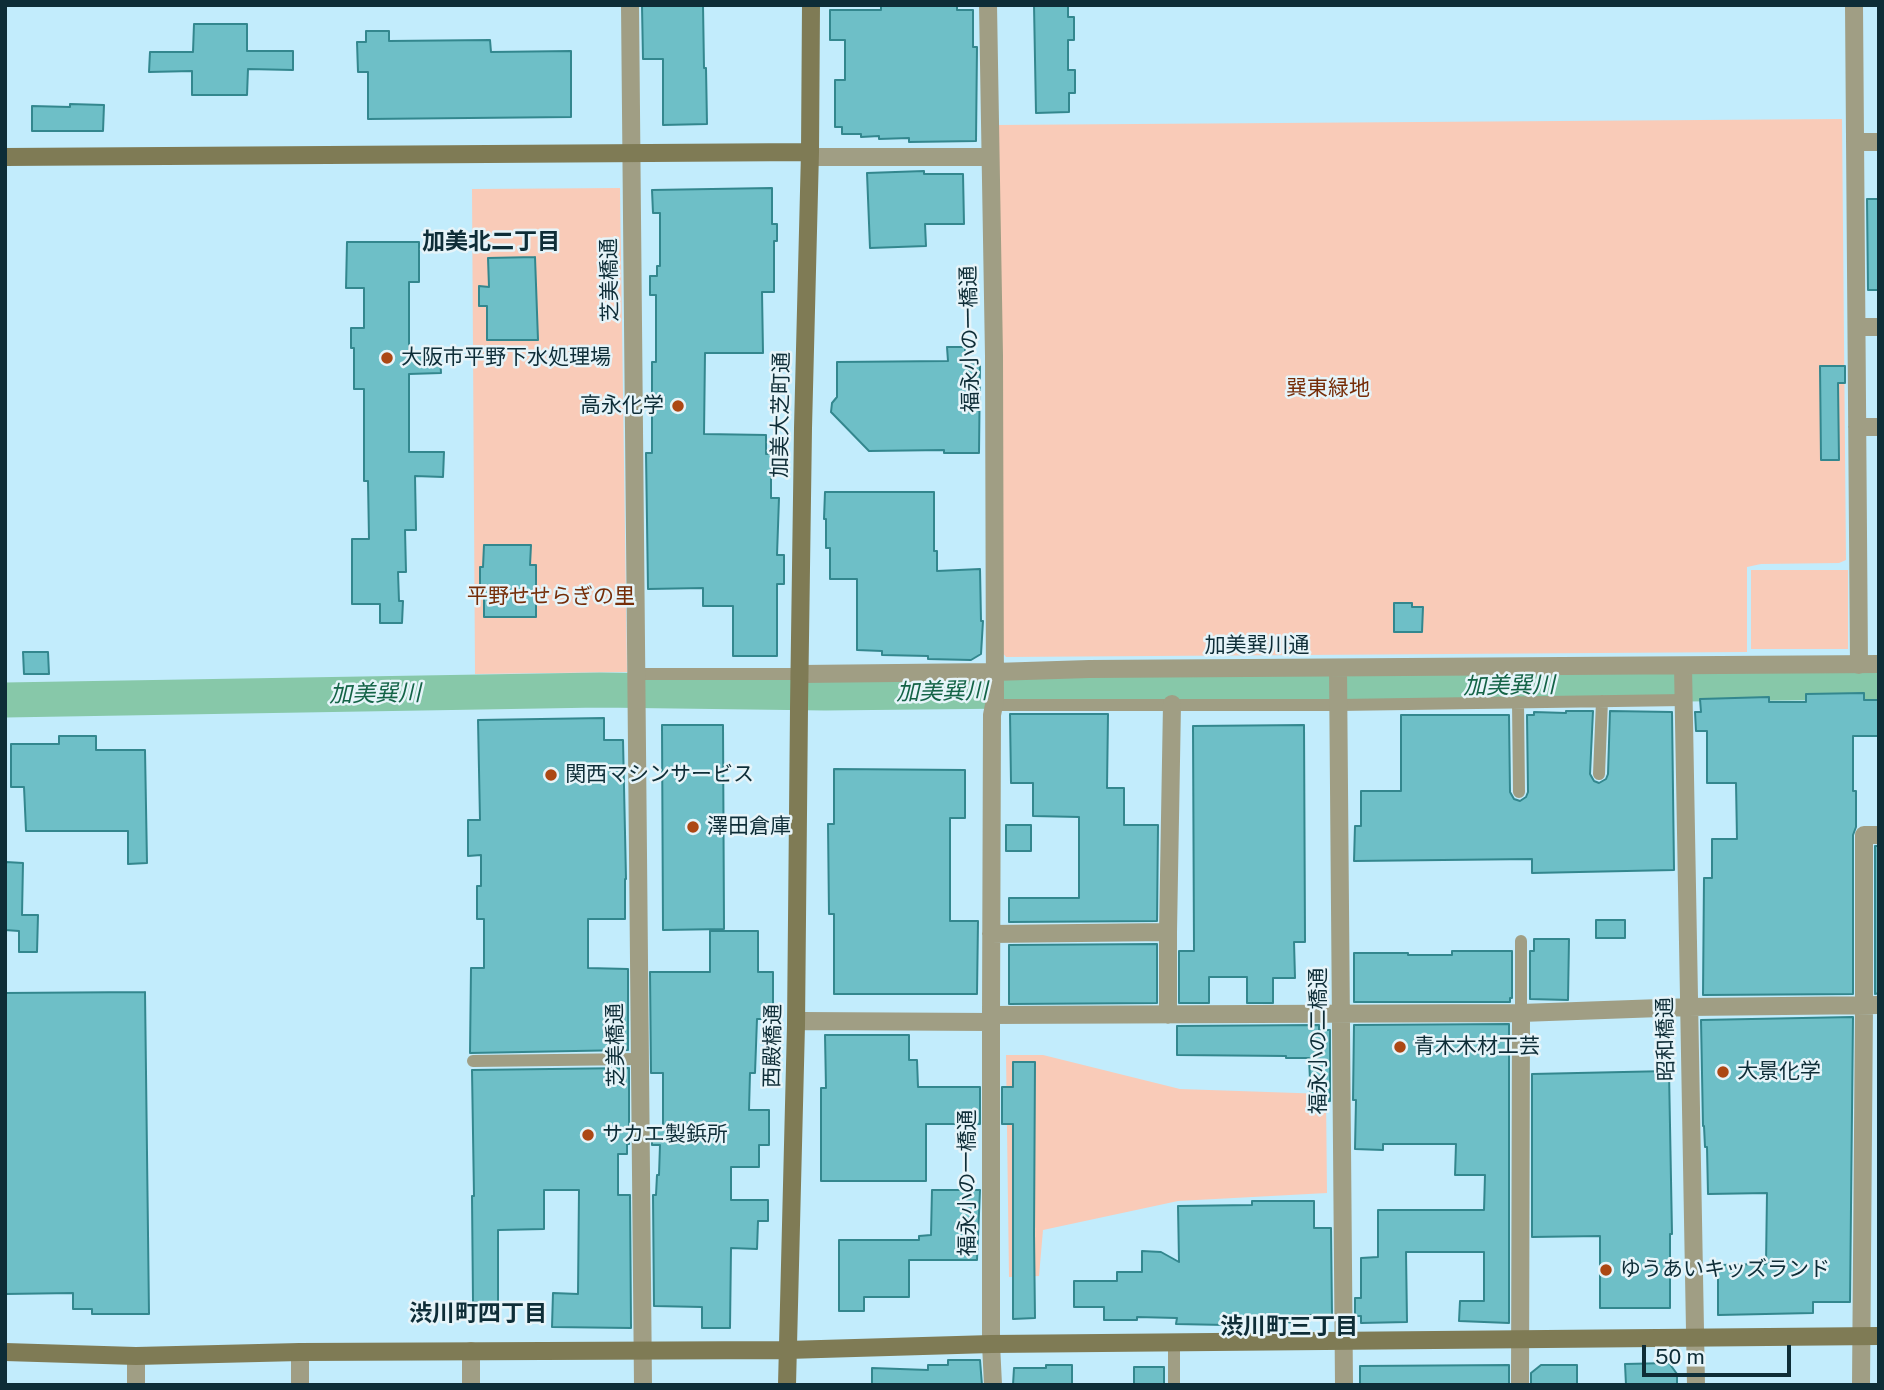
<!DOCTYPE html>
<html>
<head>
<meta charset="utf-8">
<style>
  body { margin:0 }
  #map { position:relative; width:1884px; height:1390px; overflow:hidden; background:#c2ecfc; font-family:"Public Sans",sans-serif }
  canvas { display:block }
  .frame { position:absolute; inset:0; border:7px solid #0e2d37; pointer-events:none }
  .scale { position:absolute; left:1642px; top:1345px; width:149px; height:32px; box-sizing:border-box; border:4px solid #0e2d37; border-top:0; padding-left:9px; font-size:21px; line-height:24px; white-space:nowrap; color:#0e2d37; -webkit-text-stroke:5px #e6f4f9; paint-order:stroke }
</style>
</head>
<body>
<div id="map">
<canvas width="1884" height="1390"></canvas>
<div class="frame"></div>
<div class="scale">50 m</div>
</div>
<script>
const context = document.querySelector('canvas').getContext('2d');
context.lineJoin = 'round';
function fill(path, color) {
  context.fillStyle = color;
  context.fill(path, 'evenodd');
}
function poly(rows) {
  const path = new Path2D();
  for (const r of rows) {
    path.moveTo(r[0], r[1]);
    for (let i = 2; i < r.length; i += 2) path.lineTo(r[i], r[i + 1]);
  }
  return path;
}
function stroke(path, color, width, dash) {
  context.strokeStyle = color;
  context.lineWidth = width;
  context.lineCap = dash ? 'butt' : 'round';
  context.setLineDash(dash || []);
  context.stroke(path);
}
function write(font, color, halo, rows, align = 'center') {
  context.font = font + ' "Public Sans","Noto Sans JP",sans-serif';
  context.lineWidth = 5;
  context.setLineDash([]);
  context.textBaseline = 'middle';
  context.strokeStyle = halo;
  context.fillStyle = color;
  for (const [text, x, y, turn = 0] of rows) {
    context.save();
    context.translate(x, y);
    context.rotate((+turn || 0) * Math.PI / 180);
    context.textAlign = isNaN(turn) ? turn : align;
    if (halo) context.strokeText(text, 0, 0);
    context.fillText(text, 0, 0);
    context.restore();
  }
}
fill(poly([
  [1842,119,1846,560,1839,563,1761,564,1747,567,1747,652,1006,657,1001,651,996,125],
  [620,188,627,672,475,674,472,189],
  [1751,570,1848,570,1848,649,1751,649],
  [1006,1055,1043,1055,1180,1089,1326,1094,1327,1193,1178,1201,1043,1230,1039,1276,1009,1277]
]), '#f9cbb8');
stroke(poly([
  [5,700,600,690,825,693,1879,682]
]), '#87c8a9', 35);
const building = poly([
  [655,5,703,5,704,68,706,68,707,124,663,125,663,59,643,59,642,6,655,5],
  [881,5,957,5,957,10,973,10,973,47,977,47,976,141,909,142,909,138,879,139,879,136,861,137,861,134,842,134,842,127,835,127,835,80,845,80,845,40,830,40,830,10,881,10,881,5],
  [1034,5,1068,5,1068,17,1074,17,1074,40,1068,40,1068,70,1075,70,1075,93,1069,93,1069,112,1036,113,1034,5],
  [194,24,247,24,247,51,293,51,293,70,248,69,247,95,192,95,192,71,149,72,150,52,193,52,194,24],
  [366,31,389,31,389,41,490,40,491,52,571,51,571,117,368,119,368,72,358,72,357,42,366,42,366,31],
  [70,104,104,105,103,131,32,131,32,106,70,107,70,104],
  [924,171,924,174,963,174,964,224,925,224,926,246,870,248,867,173,924,171],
  [772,188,772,224,777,224,777,241,774,241,774,292,762,292,763,353,705,353,704,434,766,435,766,454,771,454,771,498,779,498,777,555,784,555,784,584,777,584,777,656,733,656,733,606,703,606,703,588,648,589,646,453,652,453,652,362,656,362,656,295,650,295,650,276,657,276,657,266,660,266,660,213,653,213,652,190,772,188],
  [1867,199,1879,199,1879,290,1868,290,1867,199],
  [347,242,419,242,419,282,409,282,409,356,440,355,441,373,409,374,409,452,444,452,443,477,415,476,416,530,405,530,406,572,398,572,399,601,403,601,402,623,380,623,380,604,352,604,352,539,369,539,368,481,364,481,364,389,354,389,354,348,351,348,351,328,364,328,364,288,346,288,347,242],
  [535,257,538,340,487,340,487,306,479,306,479,286,489,287,488,258,535,257],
  [947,347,965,347,965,363,980,363,979,453,944,453,944,450,869,451,831,412,832,403,837,397,837,362,948,361,947,347],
  [1820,366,1845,366,1845,383,1838,383,1839,460,1821,460,1820,366],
  [825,492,934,492,934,551,937,551,937,571,980,569,981,621,983,621,981,654,971,660,928,659,928,656,882,655,882,651,857,650,857,579,830,579,830,548,826,548,826,519,824,519,825,492],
  [484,545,531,545,530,565,536,565,536,617,484,617,484,589,480,589,480,567,483,567,484,545],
  [1394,603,1412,603,1412,607,1423,607,1422,632,1394,632,1394,603],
  [23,652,48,652,49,674,24,674,23,652],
  [1864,693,1864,700,1879,700,1879,736,1853,736,1853,791,1856,791,1856,827,1853,835,1853,994,1703,995,1704,878,1712,878,1712,839,1737,839,1736,783,1707,783,1707,731,1696,731,1695,712,1701,712,1700,699,1769,697,1769,702,1806,702,1806,694,1864,693],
  [1566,711,1593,711,1590,774,1594,781,1599,783,1606,779,1608,774,1610,711,1672,712,1674,870,1532,873,1532,859,1354,861,1355,826,1361,826,1361,791,1401,791,1401,715,1509,715,1510,792,1514,799,1520,801,1526,797,1528,792,1527,715,1534,715,1534,712,1566,713,1566,711],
  [1010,714,1108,714,1107,788,1124,788,1124,825,1158,825,1157,921,1009,922,1009,898,1079,898,1079,817,1033,816,1033,783,1011,783,1010,714],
  [604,718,604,740,623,740,626,879,625,879,625,919,588,919,588,968,628,969,628,1050,470,1053,471,968,484,968,484,919,477,919,477,886,481,886,481,855,468,856,468,820,480,820,478,720,604,718],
  [662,725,723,725,724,929,663,930,662,725],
  [1304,725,1305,942,1294,942,1295,978,1273,978,1273,1003,1247,1003,1247,977,1209,977,1209,1003,1179,1003,1179,951,1194,951,1193,726,1304,725],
  [59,736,96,736,96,750,145,750,147,863,128,864,128,831,26,831,24,787,11,787,11,744,59,744,59,736],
  [834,769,965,770,965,818,950,818,950,921,978,921,977,994,834,994,834,914,829,914,828,824,834,824,834,769],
  [1006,825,1031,825,1031,851,1006,851,1006,825],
  [1875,846,1879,846,1879,993,1875,994,1875,846],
  [6,862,23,863,22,915,38,915,37,952,19,952,19,931,5,930,6,862],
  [1596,920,1625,920,1625,938,1596,938,1596,920],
  [710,931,758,931,758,972,773,972,773,1019,757,1019,755,1073,750,1073,749,1110,769,1110,769,1145,759,1145,759,1167,731,1167,731,1200,768,1200,768,1221,758,1221,757,1249,731,1248,730,1328,702,1328,702,1307,654,1306,653,1195,656,1195,657,1175,659,1175,660,1145,652,1145,652,1128,663,1129,663,1073,651,1073,650,972,710,972,710,931],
  [1534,939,1569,939,1568,1000,1530,999,1530,951,1534,951,1534,939],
  [1157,944,1157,1003,1009,1004,1009,945,1157,944],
  [1452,951,1512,951,1512,998,1510,998,1510,1002,1354,1002,1354,953,1408,953,1408,955,1452,955,1452,951],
  [145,992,149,1314,92,1314,92,1309,73,1309,73,1293,5,1294,5,993,145,992],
  [1853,1017,1850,1302,1813,1302,1813,1313,1718,1315,1718,1265,1766,1264,1767,1193,1708,1194,1707,1147,1705,1147,1704,1126,1703,1126,1701,1020,1853,1017],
  [1509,1024,1509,1323,1459,1321,1460,1301,1484,1301,1484,1252,1406,1252,1407,1322,1361,1323,1361,1316,1355,1316,1355,1298,1361,1298,1361,1258,1378,1257,1378,1210,1484,1210,1485,1175,1455,1175,1456,1144,1383,1144,1383,1150,1355,1149,1356,1100,1353,1100,1354,1025,1509,1024],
  [1319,1025,1319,1030,1330,1030,1330,1101,1311,1102,1309,1058,1286,1058,1286,1056,1177,1055,1177,1026,1319,1025],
  [825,1035,909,1035,909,1060,917,1060,918,1087,980,1087,980,1124,926,1124,926,1181,821,1181,821,1088,826,1088,825,1035],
  [1013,1062,1035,1062,1034,1234,1035,1318,1013,1319,1013,1124,1002,1124,1002,1087,1013,1087,1013,1062],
  [629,1068,629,1144,627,1144,627,1154,618,1154,618,1195,630,1195,631,1328,552,1327,553,1293,578,1294,579,1190,544,1190,544,1229,498,1230,498,1302,473,1302,472,1196,474,1196,472,1070,629,1068],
  [1669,1071,1672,1234,1670,1234,1670,1308,1600,1308,1600,1236,1532,1237,1532,1074,1669,1071],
  [932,1190,980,1190,977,1260,909,1260,909,1297,864,1297,864,1311,839,1311,839,1240,919,1240,919,1236,931,1235,932,1190],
  [1252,1201,1314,1201,1314,1228,1331,1228,1332,1315,1294,1315,1293,1323,1262,1318,1261,1323,1226,1323,1226,1325,1176,1324,1177,1318,1137,1317,1137,1320,1104,1320,1104,1307,1074,1307,1074,1281,1117,1281,1117,1272,1142,1272,1142,1251,1161,1252,1179,1262,1178,1206,1252,1205,1252,1201],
  [948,1360,980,1360,982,1385,872,1385,872,1368,928,1370,928,1365,948,1365,948,1360],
  [1669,1363,1677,1374,1677,1385,1626,1385,1625,1364,1669,1363],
  [1046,1365,1072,1365,1072,1385,1013,1385,1014,1368,1046,1368,1046,1365],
  [1509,1365,1509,1385,1360,1385,1360,1366,1509,1365],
  [1541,1365,1577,1365,1577,1385,1531,1385,1531,1373,1541,1365],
  [1134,1367,1164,1367,1164,1385,1134,1385,1134,1367]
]);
fill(building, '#6ebfc7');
stroke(building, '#33878e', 2);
stroke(poly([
  [636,674,800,674],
  [1518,702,1519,792],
  [994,705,1339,705,1684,700],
  [1599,774,1602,701],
  [1521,941,1521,1013],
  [473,1061,639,1059],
  [1174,1385,1174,1343]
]), '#a09e84', 12);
stroke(poly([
  [630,5,643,1385],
  [988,5,994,356,995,700,992,715,991,1015,991,1344,993,1385],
  [1854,5,1859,665],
  [1855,142,1879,142],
  [810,157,989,157],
  [1857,327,1879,327],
  [1857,427,1879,427],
  [1683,666,1696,1385],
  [1338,668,1344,1385],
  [800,674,994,672,1089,669,1879,664],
  [991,934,1168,932],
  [991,1015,1521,1013,1688,1007,1879,1005],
  [1168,1015,1168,932,1172,704],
  [796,1025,801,1021,991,1022],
  [471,1351,471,1385],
  [300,1352,300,1385],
  [136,1385,136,1356],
  [1520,1385,1521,1013],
  [1861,1385,1864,1005,1864,835,1879,835]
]), '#a09e84', 18);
stroke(poly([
  [5,157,810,152],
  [5,1352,136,1356,300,1352,787,1350,991,1344,1879,1336],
  [787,1385,796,1025,799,708,803,428,810,152,811,5]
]), '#7f7b55', 18);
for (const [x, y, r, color] of [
  [387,358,7,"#ac4814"],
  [678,406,7,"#ac4814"],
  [551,775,7,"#ac4814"],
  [693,827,7,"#ac4814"],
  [1400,1047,7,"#ac4814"],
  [1723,1072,7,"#ac4814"],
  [588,1135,7,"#ac4814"],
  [1606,1270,7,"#ac4814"]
]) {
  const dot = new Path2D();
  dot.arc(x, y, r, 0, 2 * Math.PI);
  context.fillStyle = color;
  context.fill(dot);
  stroke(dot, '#e6f4f9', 2.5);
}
write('21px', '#0e2d37', '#e6f4f9', [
  ["芝美橋通",610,280,-91],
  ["福永小の一橋通",970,339,-91],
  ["加美大芝町通",781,415,-89],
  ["加美巽川通",1257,646],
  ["昭和橋通",1666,1039,-91],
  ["福永小の二橋通",1319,1041,-90],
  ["芝美橋通",616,1045,-91],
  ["西殿橋通",773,1046,-89],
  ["福永小の一橋通",968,1183,-90]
]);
write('21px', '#0e2d37', '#e6f4f9', [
  ["大阪市平野下水処理場",401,358],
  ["高永化学",664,406,"right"],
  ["関西マシンサービス",565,775],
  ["澤田倉庫",707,827],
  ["青木木材工芸",1414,1047],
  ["大景化学",1737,1072],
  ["サカエ製鋲所",602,1135],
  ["ゆうあいキッズランド",1620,1270]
], 'left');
write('21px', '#752d08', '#e6f4f9', [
  ["巽東緑地",1328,389],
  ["平野せせらぎの里",551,597]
]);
write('bold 23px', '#0e2d37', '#e6f4f9', [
  ["加美北二丁目",491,242],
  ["渋川町四丁目",478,1314],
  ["渋川町三丁目",1289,1327]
]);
write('italic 23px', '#136346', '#e6f4f9', [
  ["加美巽川",1509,686,-1],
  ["加美巽川",942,692,-1],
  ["加美巽川",375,694,-1]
]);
</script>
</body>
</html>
